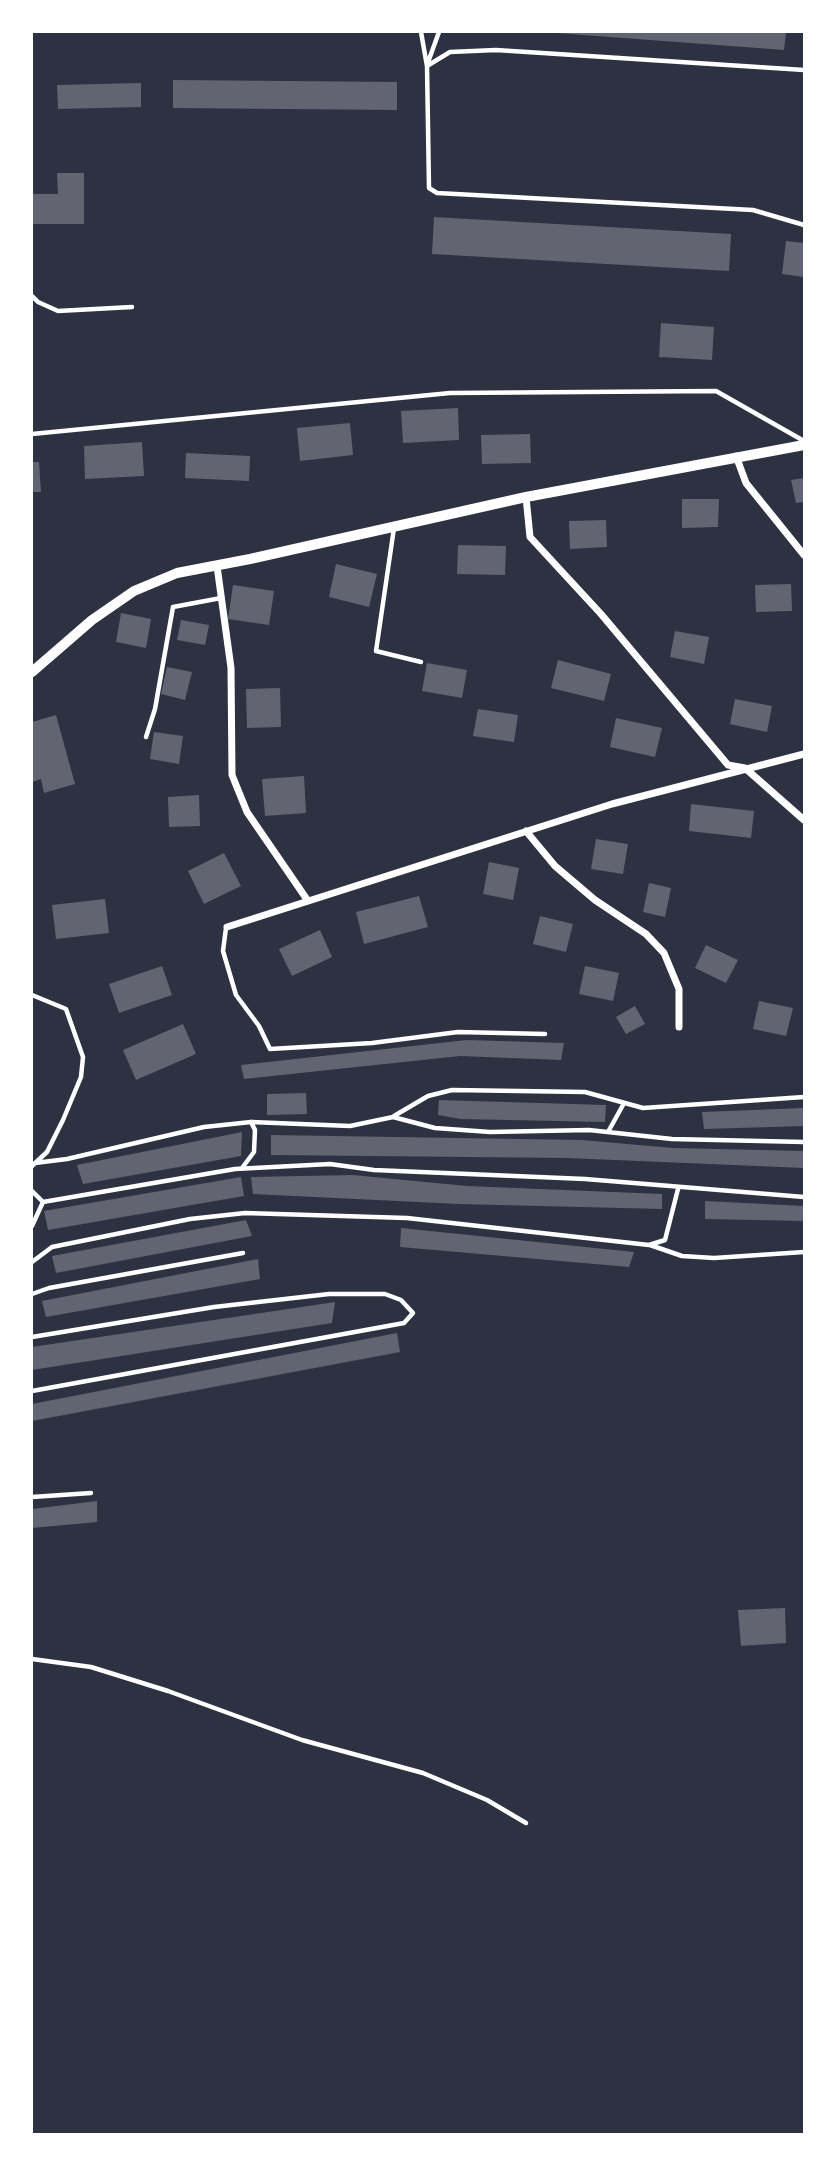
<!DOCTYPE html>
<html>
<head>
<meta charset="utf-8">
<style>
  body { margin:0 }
  #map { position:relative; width:836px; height:2166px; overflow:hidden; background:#2d3142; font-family:Rubik,sans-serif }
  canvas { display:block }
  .frame { position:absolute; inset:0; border:33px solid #fff; pointer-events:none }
</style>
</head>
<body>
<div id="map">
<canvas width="836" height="2166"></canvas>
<div class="frame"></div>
</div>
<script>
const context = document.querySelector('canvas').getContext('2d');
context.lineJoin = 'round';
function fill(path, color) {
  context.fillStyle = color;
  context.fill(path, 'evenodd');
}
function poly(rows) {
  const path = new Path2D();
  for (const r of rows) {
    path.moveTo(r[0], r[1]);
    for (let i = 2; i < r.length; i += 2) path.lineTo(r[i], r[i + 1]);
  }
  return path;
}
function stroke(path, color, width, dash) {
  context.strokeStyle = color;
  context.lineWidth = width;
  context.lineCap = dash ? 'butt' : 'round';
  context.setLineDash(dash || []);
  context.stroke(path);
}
fill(poly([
  [543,32,786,32,784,50],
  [173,80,397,82,397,110,173,108],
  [141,83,141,107,58,109,57,85],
  [57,173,84,173,84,224,32,224,32,194,58,194],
  [434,217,731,234,729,271,432,254],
  [786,241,804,243,804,277,782,274],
  [661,323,714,327,712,360,659,357],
  [458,408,459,440,403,443,401,411],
  [350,423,353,455,300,461,297,428],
  [530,434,531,463,482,464,481,435],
  [142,442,144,476,85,479,84,446],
  [186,453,250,456,249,481,185,478],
  [32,462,39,462,41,492,32,492],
  [804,478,804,502,796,503,791,480],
  [682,499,719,499,718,527,682,528],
  [606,520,607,547,570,549,569,521],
  [458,545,506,546,505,575,457,574],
  [336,564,377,574,369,607,329,597],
  [791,584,792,611,756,612,755,585],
  [233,585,274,591,269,625,228,619],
  [121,613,151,619,146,648,116,642],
  [181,620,209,625,205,645,177,640],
  [675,631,709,637,704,664,670,657],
  [558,660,611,674,604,701,551,688],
  [427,663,467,670,462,698,422,691],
  [167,667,192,672,185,700,161,694],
  [280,688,281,727,247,728,246,689],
  [735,699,772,706,767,732,730,724],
  [478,709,518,715,514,742,473,736],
  [56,715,75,784,44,793,41,779,32,782,32,722],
  [616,718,662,728,655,757,610,747],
  [154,732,183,736,179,764,150,759],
  [304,776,306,813,265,816,262,779],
  [199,795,200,826,169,827,168,797],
  [691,804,754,811,751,838,689,831],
  [596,839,628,844,623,874,591,869],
  [224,853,241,886,204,904,188,871],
  [489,862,519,868,513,900,483,894],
  [649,883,671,888,665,917,643,912],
  [419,896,428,927,364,944,356,912],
  [105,899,109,933,56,939,52,905],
  [540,916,573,924,566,952,533,944],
  [320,930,332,957,292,976,279,949],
  [706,945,738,960,726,983,695,968],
  [162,966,172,995,119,1013,109,984],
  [585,966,619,973,613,1001,579,994],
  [759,1001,793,1008,786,1036,753,1029],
  [635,1006,645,1024,626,1034,616,1017],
  [183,1024,196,1054,136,1080,123,1050],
  [467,1040,564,1043,561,1060,460,1056,244,1079,241,1065],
  [306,1093,307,1114,267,1115,267,1094],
  [439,1100,606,1105,605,1122,461,1119,438,1115],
  [804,1108,804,1126,704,1129,702,1112],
  [242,1132,241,1156,83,1184,77,1165],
  [271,1135,582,1140,673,1148,804,1151,804,1168,567,1158,271,1155],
  [353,1175,467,1186,662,1194,662,1209,459,1204,253,1194,251,1177],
  [241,1177,244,1196,48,1230,44,1211],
  [705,1201,804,1206,804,1221,705,1219],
  [246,1220,252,1236,56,1273,52,1256],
  [401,1228,634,1252,629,1267,400,1247],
  [258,1259,260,1279,46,1317,42,1301],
  [335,1302,332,1323,32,1370,32,1347],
  [397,1333,400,1352,32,1421,32,1404],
  [97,1501,97,1522,32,1528,32,1509],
  [785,1608,786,1643,741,1646,738,1610]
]), '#626471');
stroke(poly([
  [421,32,427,66,429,188,437,193,753,210,804,225],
  [427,65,439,32],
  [427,66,450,52,496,50,804,70],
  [32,296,38,302,58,311,132,307],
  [32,434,450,393,716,391,804,441],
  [394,528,376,651,421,662],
  [146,737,155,709,173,607,221,598],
  [226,928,223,951,236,995,259,1026,270,1049,372,1043,458,1032,545,1034],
  [32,995,66,1009,83,1057,81,1077,63,1120,47,1152,32,1166],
  [394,1116,428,1096,452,1090,585,1092,643,1108,804,1097],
  [608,1132,623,1105],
  [35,1163,67,1159,204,1127,251,1122,350,1126,393,1117,435,1128,490,1132,589,1130,672,1139,804,1142],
  [242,1168,254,1152,255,1130,251,1122],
  [32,1191,43,1202,32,1226],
  [43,1202,235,1169,330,1164,374,1170,585,1179,804,1197],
  [650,1245,682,1256,714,1258,804,1252],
  [32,1262,52,1247,190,1219,245,1213,407,1218,649,1245,665,1240,678,1189],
  [32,1294,49,1288,243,1253],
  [32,1337,214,1307,329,1294,385,1294,401,1300,413,1313,404,1323,32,1391],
  [32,1497,91,1493],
  [32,1659,91,1667,168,1691,302,1740,423,1773,487,1800,526,1823]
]), '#fff', 4.5);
stroke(poly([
  [736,456,746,483,804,555],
  [526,497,530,537,601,614,728,765,745,768,804,820],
  [217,566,231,668,232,775,247,812,308,901],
  [526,831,555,866,595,900,646,934,664,953,679,989,679,1027],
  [227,927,612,804,804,754]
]), '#fff', 7);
stroke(poly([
  [32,672,92,620,134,591,177,573,250,559,526,497,804,445]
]), '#fff', 10);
</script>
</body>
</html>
